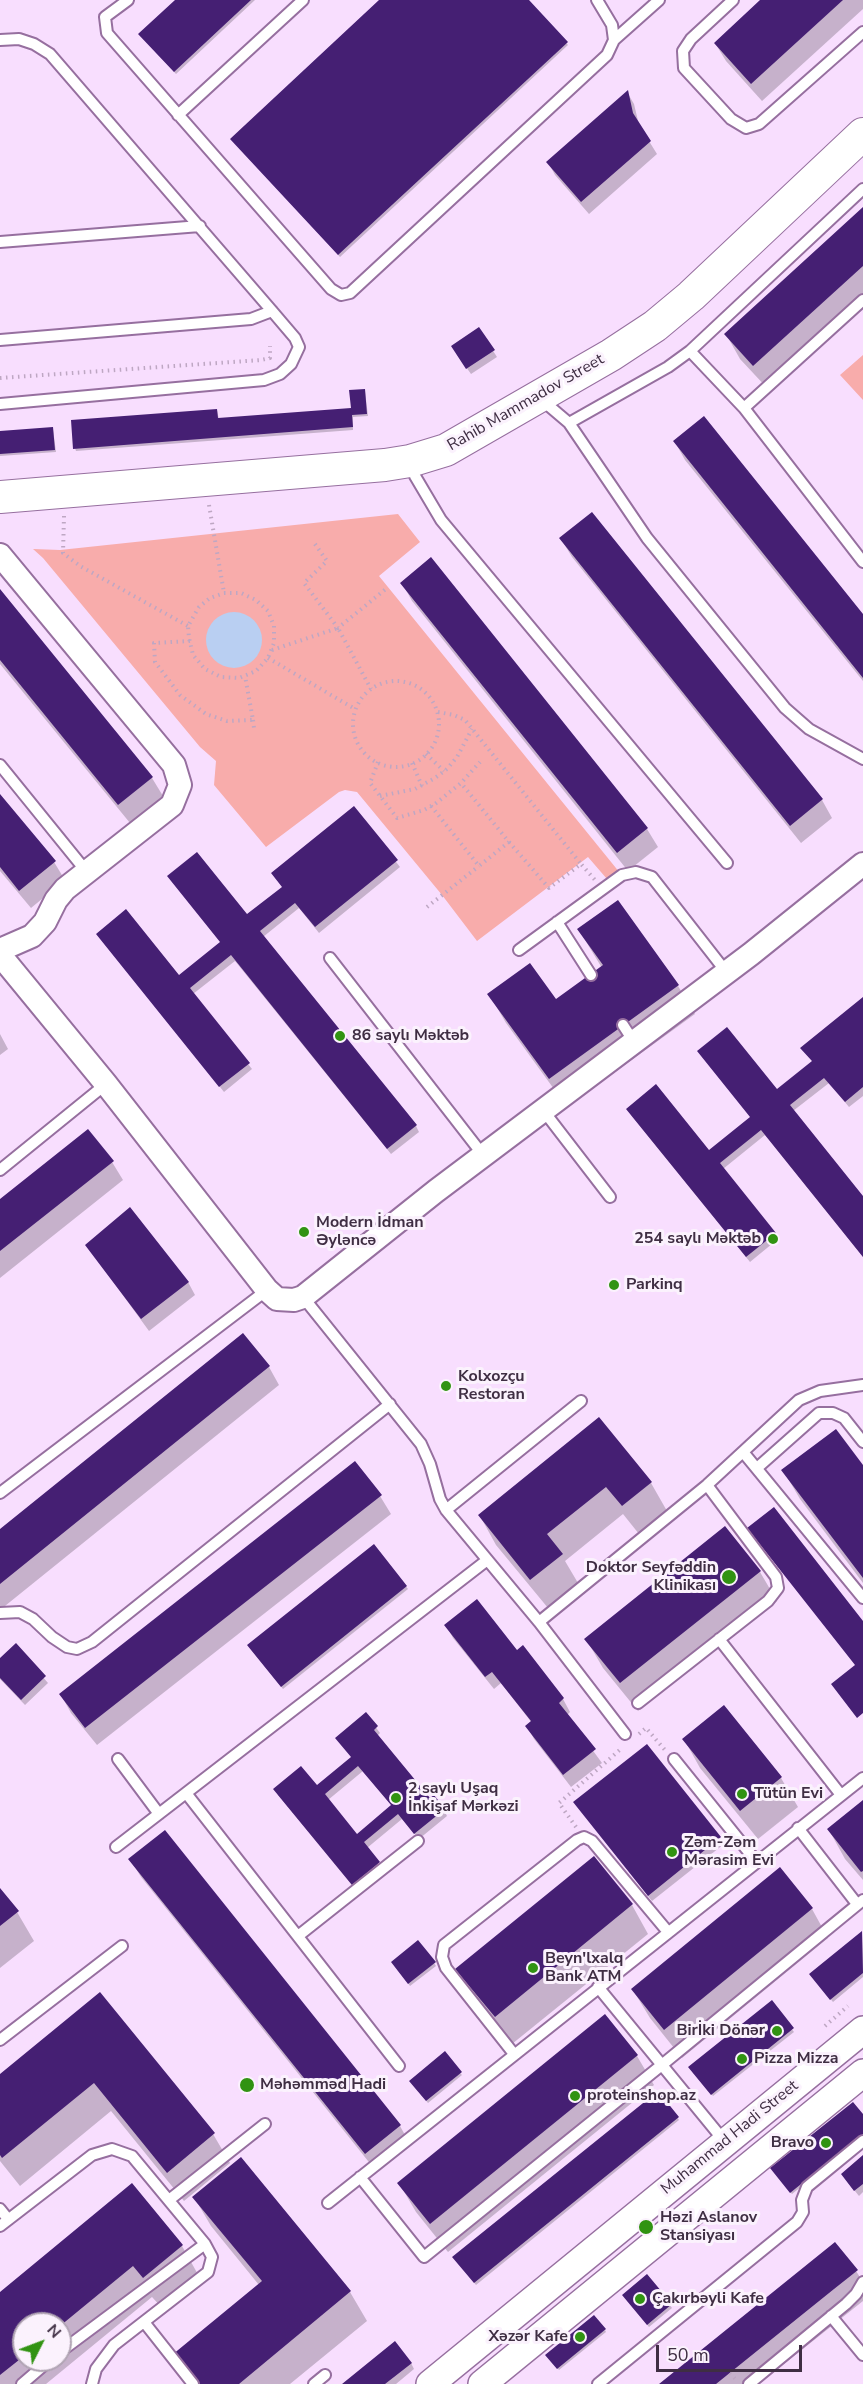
<!DOCTYPE html>
<html>
<head>
<meta charset="utf-8">
<style>
  body { margin:0 }
  #map { position:relative; width:863px; height:2384px; overflow:hidden; background:#f8defe; font-family:"Nunito Sans",sans-serif }
  canvas { display:block }
  .north { position:absolute; left:12px; top:2312px; width:60px; height:60px; box-sizing:border-box; background:#fbf2fd; border:2px solid #b0a4b3; border-radius:50%; rotate:48deg; font-size:16px; font-weight:700; line-height:24px; text-align:center; color:#3f2e43 }
  .north::after { content:''; display:block; margin:auto; width:21px; height:27px; background:#319312; clip-path:polygon(50% 0,100% 100%,50% 72%,0 100%) }
  .scale { position:absolute; left:656px; top:2345px; width:146px; height:27px; box-sizing:border-box; border:3px solid #3f2e43; border-top:0; padding-left:8px; font-size:18px; line-height:21px; white-space:nowrap; color:#3f2e43; -webkit-text-stroke:4px #fbf2fd; paint-order:stroke }
</style>
</head>
<body>
<div id="map">
<canvas width="863" height="2384"></canvas>
<div class="north">N</div>
<div class="scale">50 m</div>
</div>
<script>
const context = document.querySelector('canvas').getContext('2d');
context.lineJoin = 'round';
function fill(path, color) {
  context.fillStyle = color;
  context.fill(path, 'evenodd');
}
function poly(rows) {
  const path = new Path2D();
  for (const r of rows) {
    if (r.length === 3) {
      path.moveTo(r[0] + r[2], r[1]);
      path.arc(r[0], r[1], r[2], 0, 2 * Math.PI);
      continue;
    }
    path.moveTo(r[0], r[1]);
    for (let i = 2; i < r.length; i += 2) path.lineTo(r[i], r[i + 1]);
  }
  return path;
}
function stroke(path, color, width, dash) {
  context.strokeStyle = color;
  context.lineWidth = width;
  context.lineCap = dash ? 'butt' : 'round';
  context.setLineDash(dash || []);
  context.stroke(path);
}
function write(font, color, halo, rows, align = 'center') {
  context.font = font + ' "Nunito Sans",sans-serif';
  context.lineWidth = 6;
  context.setLineDash([]);
  context.textBaseline = 'middle';
  context.strokeStyle = halo;
  context.fillStyle = color;
  for (const [text, x, y, turn = 0] of rows) {
    context.save();
    context.translate(x, y);
    context.rotate((+turn || 0) * Math.PI / 180);
    context.textAlign = isNaN(turn) ? turn : align;
    if (halo) context.strokeText(text, 0, 0);
    context.fillText(text, 0, 0);
    context.restore();
  }
}
fill(poly([
  [863,355,863,400,840,375],
  [398,514,420,542,379,576,620,873,607,879,588,857,477,941,442,895,357,792,345,790,339,792,266,847,214,785,216,761,200,747,43,558,33,549,60,550]
]), '#f8acab');
fill(poly([
  [234,640,28]
]), '#b9cff2');
fill(poly([
  [177,0,255,0,176,74,142,37],
  [381,0,527,0,568,45,340,257,233,141],
  [763,0,863,0,863,9,762,101,726,61,715,43],
  [627,92,634,104,639,125,657,154,589,214,555,175,548,162],
  [863,209,863,302,768,389,740,359,726,334],
  [479,329,497,357,471,374,456,353],
  [365,391,368,416,353,417,353,430,76,451,75,448,217,410,219,420,353,409],
  [53,429,56,452,0,456,0,433],
  [675,442,863,616,863,681,685,460],
  [561,539,822,800,832,818,801,843,572,557],
  [431,559,647,829,658,847,628,871,412,601,402,583],
  [0,592,152,778,163,796,130,823,0,664],
  [0,796,54,862,65,880,31,908,0,871],
  [354,808,400,867,319,933,299,908,263,937,416,1126,419,1132,391,1154,235,961,193,994,252,1069,224,1092,98,934,179,977,221,943,247,916,283,888],
  [579,930,678,986,695,1014,567,1107,506,1023,489,994,556,1001,602,968],
  [863,999,863,1096,849,1107,829,1083,793,1111,863,1199,863,1257,765,1135,723,1169,778,1239,750,1262,631,1115,709,1152,751,1118,777,1091,813,1062,806,1054],
  [0,1034,8,1049,0,1055],
  [112,1162,123,1180,0,1278,0,1201],
  [87,1246,188,1282,195,1295,149,1331],
  [243,1335,269,1367,279,1385,0,1610,0,1530],
  [599,1419,651,1483,667,1511,639,1534,623,1514,565,1561,578,1583,548,1608,496,1545,480,1516],
  [863,1468,863,1583,800,1499,783,1470],
  [380,1496,391,1514,97,1745,71,1713,61,1695],
  [725,1528,760,1572,777,1601,638,1711,603,1668,586,1639],
  [373,1546,408,1589,283,1689,250,1648],
  [446,1625,517,1652,522,1647,563,1699,570,1712,567,1715,602,1763,571,1787,534,1739,527,1726,532,1723,501,1683,494,1689,453,1638],
  [16,1646,48,1683,25,1705,0,1679,0,1660],
  [724,1707,781,1778,798,1807,758,1839,700,1768,684,1739],
  [366,1714,380,1733,377,1736,430,1800,444,1810,447,1816,419,1839,402,1819,367,1848,382,1869,356,1890,278,1795,317,1787,352,1758],
  [363,1771,392,1806,357,1836,328,1800],
  [647,1746,724,1844,652,1901,579,1808],
  [863,1802,863,1880,845,1859,829,1830],
  [130,1859,400,2126,410,2144,376,2171,141,1877],
  [0,1891,17,1912,34,1941,0,1968],
  [632,1905,648,1934,512,2044,474,1998,457,1969],
  [812,1909,828,1938,682,2058,650,2018,633,1990],
  [862,1933,863,1977,833,2002,812,1977],
  [434,1963,436,1966,410,1986,394,1965],
  [100,1995,213,2134,230,2163,184,2201,111,2111,20,2186,0,2161,0,2076],
  [771,2002,794,2032,713,2096,692,2070],
  [605,2016,637,2056,654,2085,448,2252,416,2212,399,2183],
  [460,2073,462,2075,428,2103,412,2084],
  [677,2117,679,2120,476,2285,456,2260],
  [863,2117,863,2138,792,2194,773,2171],
  [863,2157,863,2192,859,2196,846,2180],
  [241,2159,350,2292,367,2321,290,2384,190,2384,259,2285,211,2226,194,2197],
  [132,2185,182,2246,200,2278,163,2309,152,2297,46,2384,0,2384,0,2294],
  [24,2324,60,2324,60,2360,24,2360],
  [856,2271,863,2282,863,2301,759,2384,661,2384],
  [647,2276,672,2308,649,2327,625,2298],
  [605,2330,606,2332,559,2370,549,2358],
  [411,2363,414,2369,396,2384,345,2384]
]), '#0003');
fill(poly([
  [175,0,251,0,174,72,138,34],
  [379,0,529,0,568,42,338,255,230,139],
  [760,0,843,0,751,84,714,43],
  [628,90,633,113,651,141,581,202,546,162],
  [863,207,863,266,753,366,724,334],
  [479,327,495,350,466,369,451,346],
  [365,389,367,414,352,415,353,427,73,449,71,420,217,409,218,418,351,408,349,390],
  [704,416,863,614,863,678,673,441],
  [53,427,55,450,0,454,0,431],
  [592,512,823,799,790,826,559,538],
  [431,557,648,828,617,853,400,583],
  [0,589,153,777,118,805,0,660],
  [0,794,56,861,19,891,0,867],
  [354,806,398,860,315,927,295,903,260,931,417,1125,387,1149,231,955,190,988,250,1063,219,1087,96,934,126,909,179,975,220,942,167,876,197,852,247,914,282,887,271,873],
  [618,900,679,985,549,1079,487,994,530,963,556,999,603,965,577,929],
  [863,997,863,1087,845,1102,824,1078,790,1105,863,1196,863,1257,761,1130,720,1163,776,1233,746,1257,626,1109,656,1084,709,1150,750,1117,697,1051,727,1027,777,1089,812,1061,800,1048],
  [88,1129,114,1161,0,1251,0,1199],
  [130,1207,189,1282,141,1319,85,1245],
  [243,1333,270,1366,0,1584,0,1529],
  [599,1417,652,1482,622,1506,606,1487,547,1534,563,1554,530,1580,478,1515],
  [836,1429,863,1465,863,1578,781,1470],
  [355,1461,382,1495,85,1728,59,1694],
  [774,1507,863,1621,863,1713,857,1718,831,1684,855,1665,747,1528],
  [725,1526,761,1571,620,1683,584,1639],
  [374,1544,407,1586,281,1687,247,1645],
  [477,1599,517,1650,523,1645,564,1698,559,1703,596,1749,563,1775,525,1726,531,1721,492,1672,485,1677,444,1625],
  [16,1643,46,1676,21,1700,0,1678,0,1658],
  [724,1705,782,1777,740,1811,682,1739],
  [366,1712,378,1726,374,1730,430,1798,434,1795,445,1809,414,1834,398,1814,364,1842,380,1862,352,1885,273,1789,301,1766,317,1785,351,1757,335,1738],
  [358,1766,391,1805,357,1834,325,1794],
  [647,1744,721,1837,648,1896,573,1802],
  [863,1800,863,1871,861,1872,827,1829],
  [165,1830,401,2125,365,2154,128,1859],
  [594,1856,633,1904,495,2017,455,1969],
  [780,1867,813,1908,664,2030,631,1989],
  [0,1888,19,1911,0,1926],
  [862,1931,863,1973,830,2000,809,1974],
  [418,1940,436,1962,408,1984,391,1962],
  [100,1992,215,2133,167,2173,94,2083,2,2158,0,2155,0,2074],
  [772,2000,794,2028,711,2095,688,2067],
  [605,2014,638,2055,430,2224,397,2183],
  [445,2051,462,2072,426,2101,409,2081],
  [658,2091,679,2117,474,2283,452,2257],
  [853,2102,863,2114,863,2134,790,2193,770,2168],
  [863,2155,863,2184,854,2191,841,2174],
  [241,2157,351,2291,239,2384,196,2384,172,2355,262,2281,192,2197],
  [132,2183,183,2245,143,2278,133,2266,60,2326,60,2324,24,2324,24,2356,0,2375,0,2292],
  [835,2242,858,2270,834,2289,716,2384,659,2384],
  [647,2274,672,2304,647,2325,622,2295],
  [594,2315,606,2329,557,2369,545,2355],
  [395,2341,412,2363,385,2384,342,2384]
]), '#451f73');
const service = poly([
  [128,0,105,17,107,33,331,289,341,295,350,293,607,55,614,40,659,0],
  [597,0,612,25,614,40],
  [733,0,691,39,683,51,684,68,731,119,746,128,759,124,863,32],
  [0,40,19,39,34,44,50,54,272,311,295,338,299,347,291,364,280,374,264,380,0,404],
  [178,115,303,0],
  [0,242,200,226],
  [0,340,251,319,272,311],
  [690,351,863,189],
  [549,406,569,423,647,538,785,708,809,729,863,759],
  [744,408,863,300],
  [569,423,668,367,690,351,744,408,863,562],
  [415,476,441,520,727,863],
  [0,765,86,871],
  [557,922,591,975],
  [519,950,622,875,636,872,652,877,727,973],
  [330,958,483,1155],
  [623,1025,634,1042],
  [543,1110,610,1197],
  [0,1170,106,1084],
  [303,1297,421,1444,430,1464,440,1499,446,1510,539,1622,625,1734],
  [743,1452,863,1598],
  [757,1468,819,1413,833,1413,844,1418,863,1442],
  [0,1493,267,1290],
  [446,1510,581,1401],
  [0,1613,20,1612,33,1619,52,1637,67,1647,77,1649,92,1642,390,1404],
  [539,1622,707,1485,799,1400,820,1391,863,1385],
  [719,1639,841,1795],
  [638,1703,768,1601,778,1588,776,1577,707,1485],
  [118,1759,159,1814],
  [674,1759,756,1861],
  [798,1828,857,1904],
  [116,1847,186,1793],
  [298,1936,418,1841],
  [598,1987,725,2142],
  [0,2040,122,1946],
  [514,2054,446,1968,442,1957,444,1945,577,1840,584,1837,592,1841,668,1932],
  [399,2066,186,1793,486,1561],
  [360,2177,424,2257,663,2064,863,1900],
  [169,2200,265,2124],
  [328,2203,863,1778],
  [0,2209,8,2219],
  [0,2226,92,2155,112,2149,132,2156,205,2244,212,2257,208,2272,114,2345,96,2369,92,2384],
  [831,2316,863,2355],
  [144,2322,193,2384],
  [60,2352,205,2244],
  [22,2384,50,2360],
  [314,2384,325,2375],
  [598,2384,797,2222,803,2212,802,2200,807,2187,863,2141],
  [749,2384,846,2304,856,2294,863,2282]
]);
const minor = poly([
  [0,555,174,765,180,785,172,805,65,889,56,900,45,922,32,936,0,950],
  [0,955,106,1084,267,1290,277,1299,294,1300,303,1297,436,1191,751,954,863,864]
]);
const tertiary = poly([
  [430,2384,863,2030],
  [482,2384,863,2073]
]);
const secondary = poly([
  [0,497,385,465,410,461,446,450,611,355,655,326,691,296,863,134]
]);
stroke(service, '#966f9f', 14);
stroke(minor, '#966f9f', 26);
stroke(tertiary, '#966f9f', 30);
stroke(secondary, '#966f9f', 34);
stroke(poly([
  [0,378,261,360,270,358,270,346],
  [209,505,224,593],
  [64,516,63,553,80,566,188,626],
  [315,544,327,561,304,583,338,628,387,588],
  [224,593,241,593,256,600,268,611,274,626,274,643,268,658,256,671,239,678,221,677,205,669,193,655,189,638,188,626,199,607,210,598,224,593],
  [190,641,154,643,155,662,180,695,206,714,227,721,253,720,245,676],
  [272,650,338,628,371,689],
  [268,658,355,709],
  [396,724,43],
  [438,712,454,715,465,720,581,864],
  [253,720,254,728],
  [426,754,444,771],
  [378,762,370,783,397,818,424,810,435,804,461,783,480,762],
  [412,763,422,786],
  [380,796,415,789,435,778,447,769,457,757,472,729],
  [431,806,479,866,509,842,461,783],
  [509,842,549,888,581,864,595,880],
  [427,907,479,866],
  [639,1734,646,1728,665,1750],
  [576,1827,559,1803,622,1748],
  [825,2026,848,2006],
  [730,2373,737,2381]
]), '#bea7c3', 4, [1.5, 4.5]);
stroke(service, '#fff', 10);
stroke(minor, '#fff', 22);
stroke(tertiary, '#fff', 27);
stroke(secondary, '#fff', 32);
for (const [x, y, r, color] of [
  [340,1036,6,"#319312"],
  [304,1232,6,"#319312"],
  [773,1239,6,"#319312"],
  [614,1285,6,"#319312"],
  [446,1386,6,"#319312"],
  [729,1577,8,"#319312"],
  [742,1794,6,"#319312"],
  [396,1798,6,"#319312"],
  [672,1852,6,"#319312"],
  [533,1968,6,"#319312"],
  [777,2031,6,"#319312"],
  [742,2059,6,"#319312"],
  [247,2085,8,"#319312"],
  [575,2096,6,"#319312"],
  [826,2143,6,"#319312"],
  [646,2227,8,"#319312"],
  [640,2299,6,"#319312"],
  [580,2337,6,"#319312"]
]) {
  const dot = new Path2D();
  dot.arc(x, y, r, 0, 2 * Math.PI);
  context.fillStyle = color;
  context.fill(dot);
  stroke(dot, '#fbf2fd', 2);
}
write('16px', '#3f2e43', '#fbf2fd', [
  ["Rahib Mammadov Street",526,403,-30],
  ["Muhammad Hadi Street",730,2138,-39]
]);
write('bold 16px', '#3f2e43', '#fbf2fd', [
  ["86 saylı Məktəb",352,1036],
  ["Modern İdman",316,1223],
  ["Əyləncə",316,1241],
  ["254 saylı Məktəb",761,1239,"right"],
  ["Parkinq",626,1285],
  ["Kolxozçu",458,1377],
  ["Restoran",458,1395],
  ["Doktor Seyfәddin",716,1568,"right"],
  ["Klinikası",716,1586,"right"],
  ["2 saylı Uşaq",408,1789],
  ["İnkişaf Mərkəzi",408,1807],
  ["Tütün Evi",754,1794],
  ["Zәm-Zәm",684,1843],
  ["Mәrasim Evi",684,1861],
  ["Beyn'lxalq",545,1959],
  ["Bank ATM",545,1977],
  ["Birİki Dönər",765,2031,"right"],
  ["Pizza Mizza",754,2059],
  ["Məhəmməd Hadi",260,2085],
  ["proteinshop.az",587,2096],
  ["Bravo",814,2143,"right"],
  ["Həzi Aslanov",660,2218],
  ["Stansiyası",660,2236],
  ["Çakırbəyli Kafe",652,2299],
  ["Xəzər Kafe",568,2337,"right"]
], 'left');
</script>
</body>
</html>
